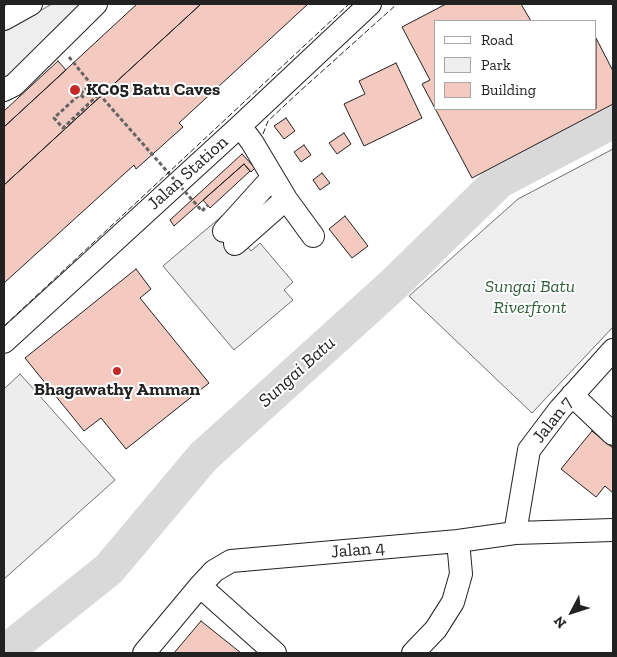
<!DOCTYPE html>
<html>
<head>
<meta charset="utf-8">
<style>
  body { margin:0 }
  #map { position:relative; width:617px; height:657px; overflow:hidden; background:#fff; font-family:"Zilla Slab",serif }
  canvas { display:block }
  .frame { position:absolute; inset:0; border:5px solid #222; pointer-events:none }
  .legend { position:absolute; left:434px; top:20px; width:162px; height:90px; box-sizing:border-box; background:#fff; border:1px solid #a7a7a7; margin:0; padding:6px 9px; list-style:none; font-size:15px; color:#222 }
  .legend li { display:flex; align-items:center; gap:10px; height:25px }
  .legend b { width:25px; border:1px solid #a7a7a7 }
  .north { position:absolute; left:547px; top:587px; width:50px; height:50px; -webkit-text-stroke:4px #fff; paint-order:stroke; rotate:230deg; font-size:14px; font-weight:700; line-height:20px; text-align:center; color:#222 }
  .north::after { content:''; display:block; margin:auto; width:18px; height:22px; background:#222; clip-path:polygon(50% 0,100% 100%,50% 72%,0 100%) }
</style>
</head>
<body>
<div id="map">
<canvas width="617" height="657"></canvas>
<div class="frame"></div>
<ul class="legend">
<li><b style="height:6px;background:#fff"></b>Road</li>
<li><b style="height:14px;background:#eee"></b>Park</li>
<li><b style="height:14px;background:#f3c9c0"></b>Building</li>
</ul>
<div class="north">N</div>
</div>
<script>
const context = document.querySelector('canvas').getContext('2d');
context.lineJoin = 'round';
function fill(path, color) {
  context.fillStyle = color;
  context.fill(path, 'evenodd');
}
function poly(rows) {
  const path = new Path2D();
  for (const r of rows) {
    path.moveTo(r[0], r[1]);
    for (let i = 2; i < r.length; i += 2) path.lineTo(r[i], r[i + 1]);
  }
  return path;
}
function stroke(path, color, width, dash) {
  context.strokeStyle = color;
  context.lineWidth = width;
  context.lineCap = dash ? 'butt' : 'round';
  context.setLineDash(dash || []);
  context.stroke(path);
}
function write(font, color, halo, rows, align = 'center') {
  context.font = font + ' "Zilla Slab",serif';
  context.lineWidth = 4;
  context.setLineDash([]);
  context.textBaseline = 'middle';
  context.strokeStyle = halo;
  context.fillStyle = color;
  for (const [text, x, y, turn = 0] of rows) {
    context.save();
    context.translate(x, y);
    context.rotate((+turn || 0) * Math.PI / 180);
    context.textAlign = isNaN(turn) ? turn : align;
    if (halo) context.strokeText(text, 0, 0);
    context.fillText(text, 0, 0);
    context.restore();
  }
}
const green = poly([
  [52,4,85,4,4,79,4,31,52,4],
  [613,149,613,327,532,413,409,296,518,199,613,149]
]);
fill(green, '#eee');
stroke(green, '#6f6f6f', 1);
const parking = poly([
  [222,216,251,251,260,243,293,282,284,290,293,300,234,350,163,266,222,216],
  [20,374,115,480,4,579,4,389,20,374]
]);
fill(parking, '#ededed');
stroke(parking, '#6f6f6f', 1);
stroke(poly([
  [4,653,109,569,203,457,395,283,499,181,613,121]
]), '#d9d9d9', 35);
const building = poly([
  [137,4,201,4,4,185,4,127,137,4],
  [201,4,308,4,179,123,183,127,136,169,134,165,4,283,4,185,201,4],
  [446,4,521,4,531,21,436,21,436,109,596,109,596,38,613,71,613,104,472,178,422,84,430,80,402,27,446,4],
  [58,61,66,70,4,127,4,111,58,61],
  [396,63,422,118,364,146,344,104,365,94,359,81,396,63],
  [286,118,295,131,284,139,274,126,286,118],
  [344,133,351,144,337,154,329,143,344,133],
  [304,145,311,155,301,162,294,152,304,145],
  [242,154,255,168,251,172,244,164,174,226,170,220,242,154],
  [244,164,250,171,210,208,203,200,244,164],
  [322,173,330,183,320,190,313,180,322,173],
  [345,216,368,246,352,258,329,229,345,216],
  [136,269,151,289,140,298,209,383,126,449,101,418,84,431,25,358,136,269],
  [592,431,613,448,613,493,605,486,596,497,561,469,592,431],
  [201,621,241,653,174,653,201,621]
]);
fill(building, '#f3c9c0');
stroke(building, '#222', 1);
const minor = poly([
  [4,19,31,4],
  [4,90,14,85,96,4],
  [240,126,252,142,286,199,313,236],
  [224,231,272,178],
  [235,244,286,199],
  [4,342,240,126,370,4],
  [572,395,613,434],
  [515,533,529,450,560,409,613,350],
  [200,586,275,653],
  [144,653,200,586,214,571,231,561,458,541,515,533,613,530],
  [413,653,436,629,453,602,461,574,458,541]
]);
stroke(minor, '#222', 24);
stroke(poly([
  [69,57,91,84,54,118,63,128,99,94,95,89,84,98,80,94]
]), '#646464', 3, [4, 2.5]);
stroke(minor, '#fff', 22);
stroke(poly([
  [99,94,202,211,208,205]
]), '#646464', 3, [4, 2.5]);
stroke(poly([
  [263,134,268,121,299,92,397,4],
  [4,326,349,4]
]), '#222', 1, [6, 2.5]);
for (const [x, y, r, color] of [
  [75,90,6,"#c62828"],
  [117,371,5,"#c62828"]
]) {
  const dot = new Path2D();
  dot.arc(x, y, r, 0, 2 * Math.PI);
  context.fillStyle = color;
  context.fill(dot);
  stroke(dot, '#fff', 2);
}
write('bold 18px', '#222', '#fff', [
  ["KC05 Batu Caves",86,90],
  ["Bhagawathy Amman",117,390,"center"]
], 'left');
write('18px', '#222', '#fff', [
  ["Jalan Station",188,173,-42],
  ["Jalan 7",553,420,-52],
  ["Jalan 4",358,550,-5]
]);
write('italic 18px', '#2f5e38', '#fff', [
  ["Sungai Batu",530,287],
  ["Riverfront",530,308]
]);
write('italic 19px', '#222', '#fff', [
  ["Sungai Batu",297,372,-42]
]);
</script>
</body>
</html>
